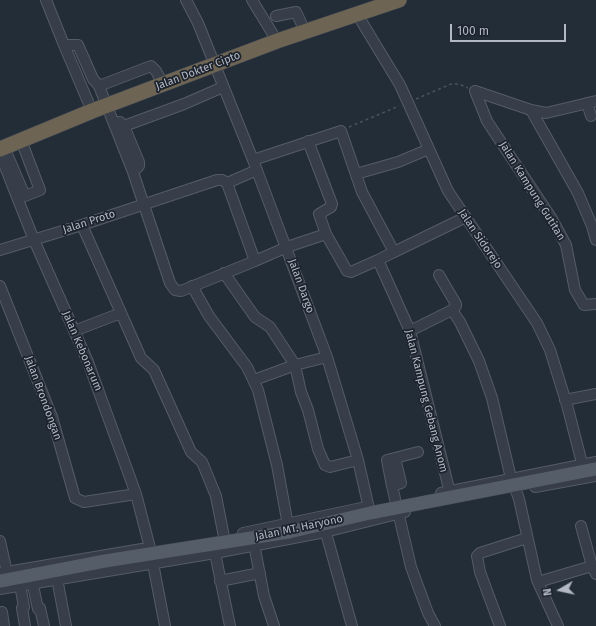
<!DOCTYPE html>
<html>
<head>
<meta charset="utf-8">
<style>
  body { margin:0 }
  #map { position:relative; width:596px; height:626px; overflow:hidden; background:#232d38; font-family:"Fira Sans",sans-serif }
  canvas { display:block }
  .north { position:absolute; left:540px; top:570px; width:40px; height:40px; -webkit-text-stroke:3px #1c232d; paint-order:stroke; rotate:261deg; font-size:11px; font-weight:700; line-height:16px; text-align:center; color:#b2b9c5 }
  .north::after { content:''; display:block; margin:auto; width:14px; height:18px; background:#b2b9c5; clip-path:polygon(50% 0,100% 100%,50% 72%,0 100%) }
  .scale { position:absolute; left:450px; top:24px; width:116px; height:18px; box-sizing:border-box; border:2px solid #b2b9c5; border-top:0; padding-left:5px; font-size:12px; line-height:14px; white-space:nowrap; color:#b2b9c5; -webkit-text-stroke:3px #1c232d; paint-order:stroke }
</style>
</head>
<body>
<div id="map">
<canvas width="596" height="626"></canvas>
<div class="north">N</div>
<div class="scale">100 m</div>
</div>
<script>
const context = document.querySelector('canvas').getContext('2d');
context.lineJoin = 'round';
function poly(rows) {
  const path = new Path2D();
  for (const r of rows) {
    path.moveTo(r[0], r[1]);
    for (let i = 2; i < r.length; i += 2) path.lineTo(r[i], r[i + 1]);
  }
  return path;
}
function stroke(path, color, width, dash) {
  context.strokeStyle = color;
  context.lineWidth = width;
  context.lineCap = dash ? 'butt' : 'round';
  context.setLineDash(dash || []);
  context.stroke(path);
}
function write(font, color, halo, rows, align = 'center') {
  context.font = font + ' "Fira Sans",sans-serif';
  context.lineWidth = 3.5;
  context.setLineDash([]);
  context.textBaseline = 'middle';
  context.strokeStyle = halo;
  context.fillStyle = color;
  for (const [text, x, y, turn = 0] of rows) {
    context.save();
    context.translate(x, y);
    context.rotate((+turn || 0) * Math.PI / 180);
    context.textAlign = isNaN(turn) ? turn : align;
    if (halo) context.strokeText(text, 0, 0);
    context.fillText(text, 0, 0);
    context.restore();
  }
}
const minor = poly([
  [46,0,64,45,78,45,93,79,99,86,133,172,170,283,175,290,181,291,255,261,227,183],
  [186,0,198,23,253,160,327,357,358,460,370,513],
  [252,0,277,41],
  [357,14,400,85,448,191,537,323,550,350,567,405,584,471],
  [276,16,296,12,305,31],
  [64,45,92,111],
  [99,86,151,66,156,71,163,84],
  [475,91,487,121,552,219,566,245,575,290,584,305,596,304],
  [475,91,531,110,546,113,596,101],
  [587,103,591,116],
  [531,110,578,193,592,226,596,240],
  [114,123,120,122,124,126,184,104,223,87],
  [124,126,139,162,139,166,133,172],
  [308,141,332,204,331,207,319,214,326,234],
  [0,154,34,240,88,362,136,494,150,548,165,626],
  [7,154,25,196,40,190,21,140],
  [253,160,341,131,362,192,394,252,378,260],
  [356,174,398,162,429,149],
  [82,225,141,358,154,370,191,452,202,462,216,496,225,542],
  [0,250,82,225,217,180,222,180,227,183,257,170],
  [394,252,466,217],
  [255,261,287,247,326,234,347,271,351,272,378,260,410,331,451,497],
  [224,273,255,317,270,327,295,365,301,392,308,410,318,449,325,465,330,467,358,460],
  [439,275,456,304,456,306,452,310],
  [0,286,52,417,75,498,84,502,136,494],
  [192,286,209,316,247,367,258,390,277,465,289,531],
  [74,331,121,313],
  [410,331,452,310,460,322,479,361,492,398,510,474,519,499,537,580,558,626],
  [254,380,295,365,327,357],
  [565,400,596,394],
  [395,458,401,483,392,486,387,460,395,458],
  [395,458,418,452],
  [392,486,411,567,428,613,435,626],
  [535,487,596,476],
  [441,493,596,462],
  [324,526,352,626],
  [581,526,592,566],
  [243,533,366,507],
  [253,539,264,596,274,626],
  [0,541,8,577],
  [214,548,230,626],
  [0,573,142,549],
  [56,573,66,626],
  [31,576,38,609,40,608,44,626],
  [19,579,24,607,22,608,25,626],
  [220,581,260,573],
  [538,582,592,566,596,574],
  [0,589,215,553,325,532,405,512],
  [2,612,4,626],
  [500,626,480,572,477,556,480,553,527,538]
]);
const major = poly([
  [0,581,105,561,289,532,370,513,596,469]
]);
const highway = poly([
  [0,149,92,111,277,41,399,0]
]);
stroke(minor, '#555c66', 12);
stroke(major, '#434a55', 14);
stroke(highway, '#424953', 16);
stroke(poly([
  [416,99,451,84,459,84,468,88],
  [349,127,399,106]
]), '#455659', 1.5, [3, 3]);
stroke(minor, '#373e49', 10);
stroke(major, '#555d69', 13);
stroke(highway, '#6e6454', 15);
write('11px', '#b2b9c5', '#1c232d', [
  ["Jalan Dokter Cipto",198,71,-21],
  ["Jalan Kampung Gutitan",532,191,58],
  ["Jalan Proto",89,222,-18],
  ["Jalan Sidorejo",480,239,56],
  ["Jalan Dargo",301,286,70],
  ["Jalan Kebonarum",82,351,67],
  ["Jalan Brondongan",43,398,70],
  ["Jalan Kampung Gebang Anom",426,401,76],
  ["Jalan MT. Haryono",299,528,-12]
]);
</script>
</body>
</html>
